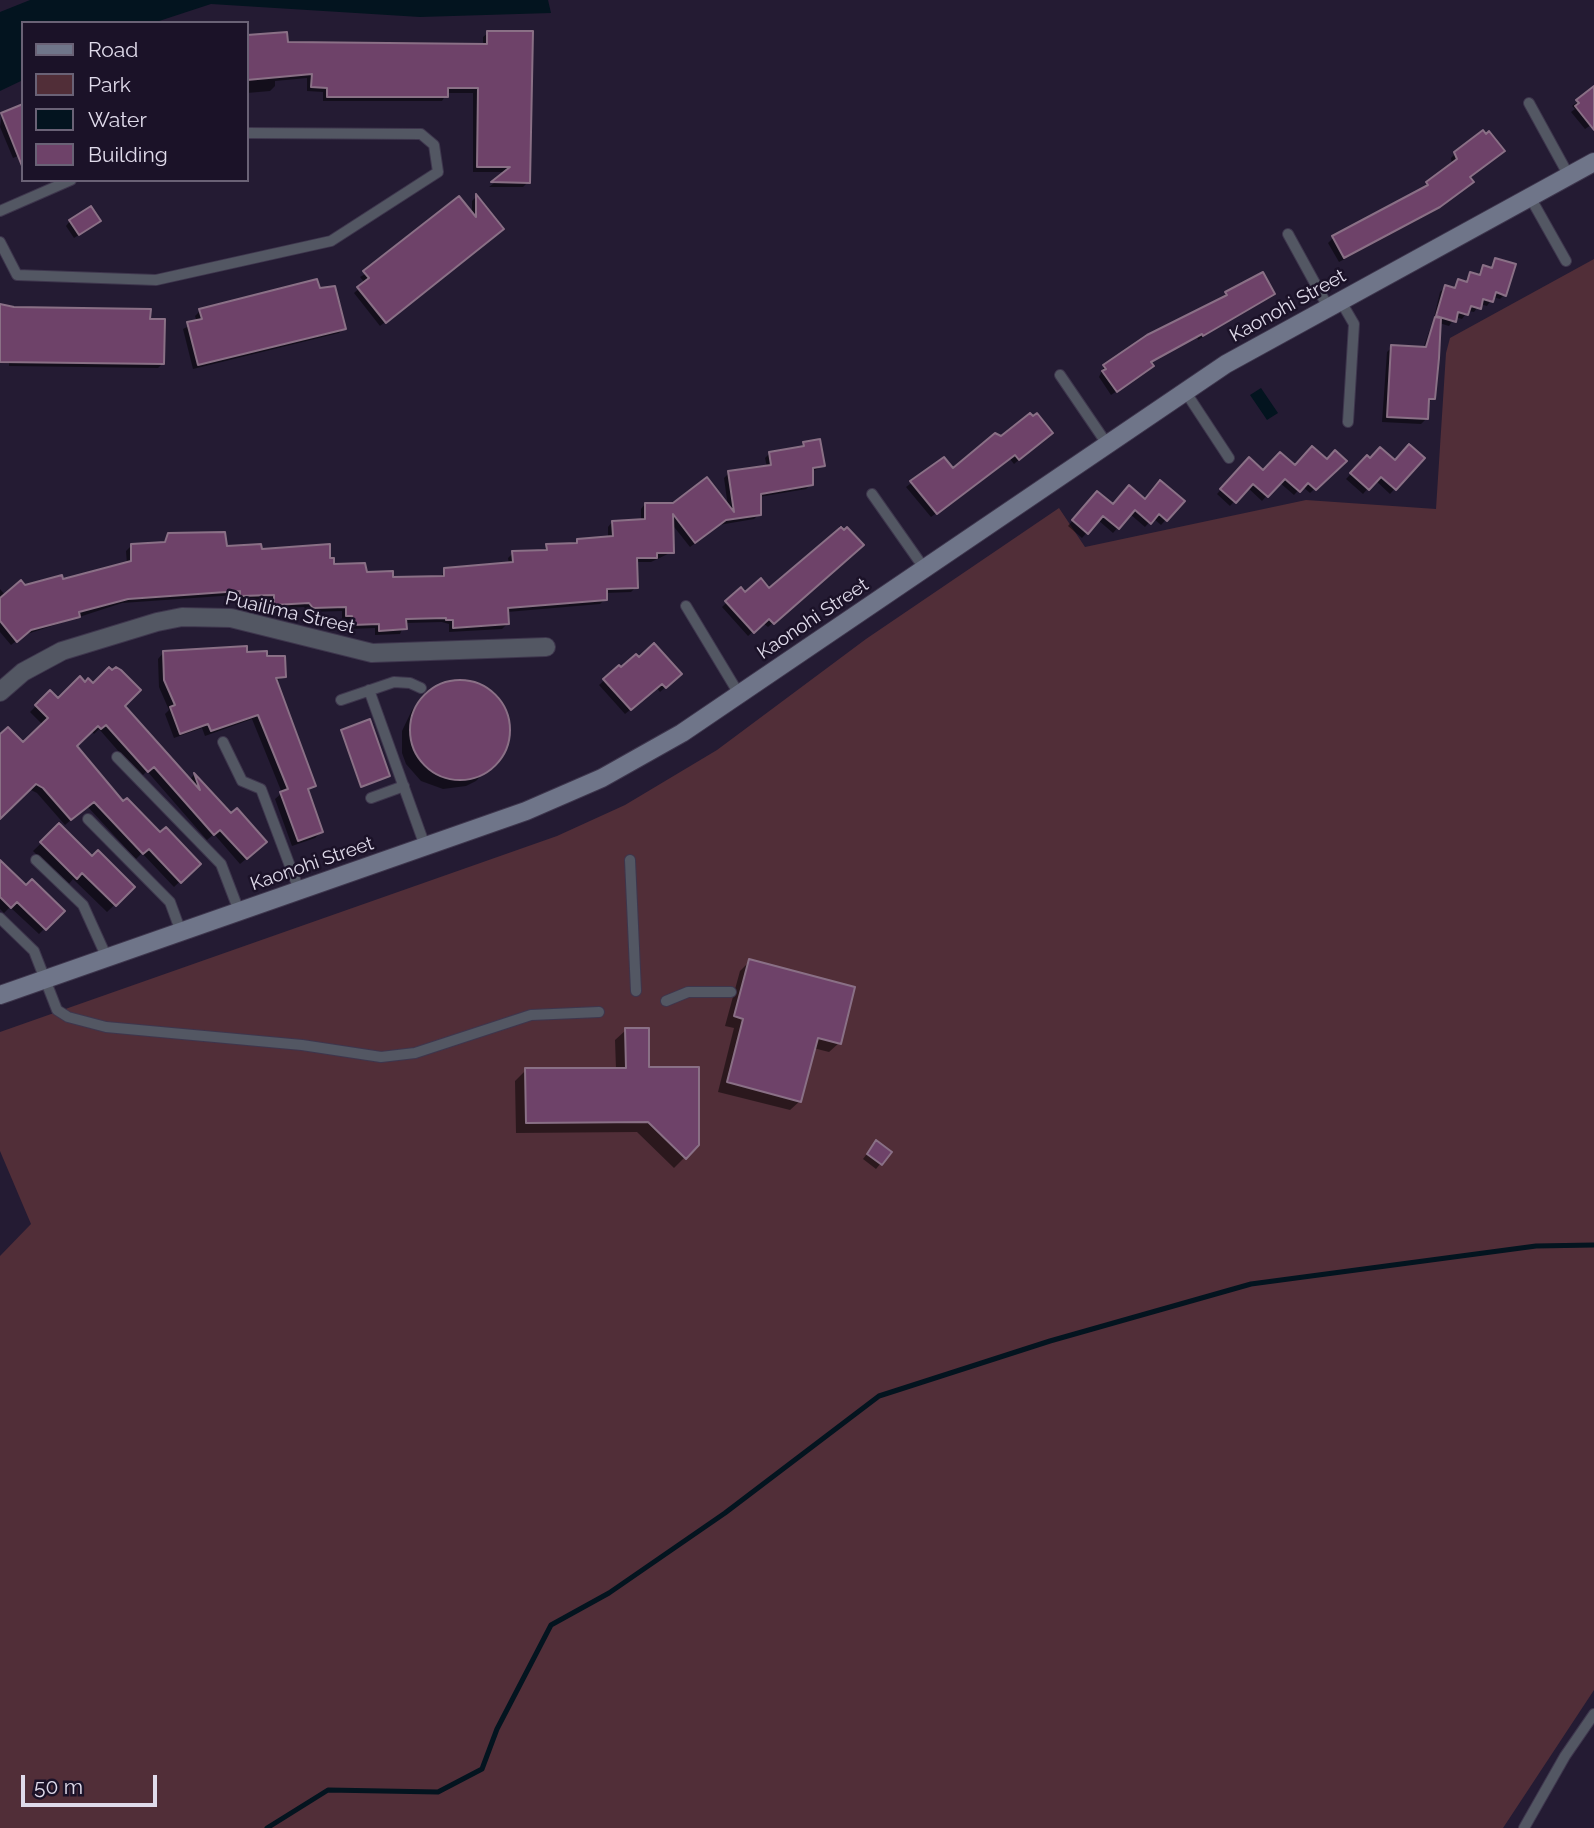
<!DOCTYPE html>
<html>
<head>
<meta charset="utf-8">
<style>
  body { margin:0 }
  #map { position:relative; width:1594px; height:1828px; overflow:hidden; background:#241b33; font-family:Raleway,sans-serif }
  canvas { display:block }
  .legend { position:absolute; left:21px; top:21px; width:228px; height:161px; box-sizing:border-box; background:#1b1228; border:2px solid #6a6276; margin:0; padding:9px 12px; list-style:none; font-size:21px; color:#e0dbeb }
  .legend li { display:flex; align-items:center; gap:14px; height:35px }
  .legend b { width:35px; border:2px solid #6a6276 }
  .scale { position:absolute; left:21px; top:1775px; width:136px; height:32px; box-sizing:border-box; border:4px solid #e0dbeb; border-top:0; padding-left:9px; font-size:21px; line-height:24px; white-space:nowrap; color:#e0dbeb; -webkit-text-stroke:5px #1b1228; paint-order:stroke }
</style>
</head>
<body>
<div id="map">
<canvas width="1594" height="1828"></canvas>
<ul class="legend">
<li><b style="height:9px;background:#6f7589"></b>Road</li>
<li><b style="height:19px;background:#512e38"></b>Park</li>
<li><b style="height:19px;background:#03141f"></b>Water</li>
<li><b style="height:19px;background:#6e4269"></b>Building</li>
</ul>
<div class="scale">50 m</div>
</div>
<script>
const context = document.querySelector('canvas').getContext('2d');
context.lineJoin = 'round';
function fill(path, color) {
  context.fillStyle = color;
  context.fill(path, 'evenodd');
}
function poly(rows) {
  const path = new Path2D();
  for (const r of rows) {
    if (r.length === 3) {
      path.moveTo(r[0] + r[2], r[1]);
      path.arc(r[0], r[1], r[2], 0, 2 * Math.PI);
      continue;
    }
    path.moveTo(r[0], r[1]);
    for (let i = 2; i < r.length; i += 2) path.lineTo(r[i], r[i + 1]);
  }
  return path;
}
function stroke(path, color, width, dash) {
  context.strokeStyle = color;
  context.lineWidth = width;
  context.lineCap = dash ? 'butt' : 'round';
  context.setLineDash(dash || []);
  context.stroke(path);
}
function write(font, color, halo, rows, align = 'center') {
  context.font = font + ' Raleway,sans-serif';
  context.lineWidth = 5;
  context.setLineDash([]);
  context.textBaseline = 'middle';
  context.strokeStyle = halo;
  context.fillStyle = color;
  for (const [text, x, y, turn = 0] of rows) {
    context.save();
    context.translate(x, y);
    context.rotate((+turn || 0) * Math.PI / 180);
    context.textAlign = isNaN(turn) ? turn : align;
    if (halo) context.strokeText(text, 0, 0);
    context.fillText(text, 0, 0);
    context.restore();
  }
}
fill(poly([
  [1594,259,1594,1690,1503,1828,0,1828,0,1256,31,1224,0,1151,0,1032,557,836,625,805,717,750,866,639,1059,508,1085,547,1306,500,1436,509,1446,353,1450,338]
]), '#512e38');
fill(poly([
  [30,0,548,0,551,13,420,17,211,4,153,23,23,23,23,80,0,91,0,12],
  [1261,388,1278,413,1267,420,1250,395]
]), '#03141f');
fill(poly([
  [488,33,528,182,523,187,489,187,508,172,473,172,473,93,447,93,442,101,323,101,323,92,307,91,307,78,275,81,275,86,270,91,247,93,247,37,285,34,286,43,483,46,483,37],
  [1594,89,1594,123,1585,129,1571,112,1575,109,1572,106],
  [2,114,23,154,13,158,0,127],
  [1456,153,1469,178,1467,187,1433,212,1339,262,1328,243,1333,238,1423,189,1452,164,1451,158],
  [476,197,497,234,380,326,354,293,365,283,360,277,472,215,472,201],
  [70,221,94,225,74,238,66,226],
  [1496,260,1504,295,1500,299,1493,297,1487,306,1480,304,1474,312,1468,311,1462,319,1455,317,1449,326,1439,323,1433,398,1427,404,1426,419,1421,424,1382,422,1387,352,1392,347,1423,349,1432,323,1422,355,1425,356,1440,292,1445,287,1452,289,1458,281,1464,283,1470,274,1477,276,1483,267,1490,269],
  [1226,294,1273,294,1198,340,1197,337,1150,363,1147,371,1111,395,1099,377,1104,366],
  [0,306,149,321,163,363,158,368,9,366,9,358,0,356],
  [200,311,344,328,339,333,193,369,183,329,197,322,195,316],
  [1046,437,1014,464,1010,459,931,517,906,487,944,459,953,470,1001,439],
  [804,444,823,466,811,472,811,484,806,489,759,497,759,514,754,519,719,525,690,547,671,523,672,552,651,562,635,562,636,587,631,592,605,593,605,599,600,604,507,612,507,624,502,629,449,632,449,624,442,622,405,623,400,634,375,635,375,628,348,629,348,621,342,621,342,611,308,612,304,607,270,609,270,599,236,600,236,595,122,603,24,635,11,645,0,632,0,589,6,596,24,587,127,564,126,551,131,546,162,544,169,535,225,547,329,560,333,565,392,579,440,578,445,570,509,564,508,558,513,553,542,552,547,546,608,538,608,527,612,522,641,521,641,509,645,504,728,507,724,478,729,473,767,467,765,458,770,453,799,449],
  [1367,457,1395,462,1422,458,1390,494,1375,480,1363,494,1346,479],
  [1249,459,1263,472,1327,461,1345,461,1310,493,1302,486,1294,495,1279,482,1262,501,1247,487,1230,506,1217,494],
  [1093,498,1112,506,1144,501,1183,501,1161,525,1153,518,1145,527,1130,514,1113,533,1098,520,1082,538,1068,526],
  [857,550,768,627,763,623,748,636,722,607,741,589,745,594,769,590,809,554],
  [163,653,245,654,265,658,284,676,275,682,314,785,307,792,321,832,315,838,292,846,275,799,282,793,252,719,205,736,202,728,174,738,165,714,169,710,159,687,158,659],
  [619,667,680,674,660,692,657,688,625,714,599,685],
  [454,683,477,685,496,698,507,718,507,741,503,752,476,781,466,786,443,789,421,781,406,764,402,753,402,731,412,710,424,698,432,691],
  [50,692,58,700,123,706,189,780,194,775,259,848,240,864,214,834,207,840,147,771,141,777,99,729,94,734,91,730,74,746,123,804,198,864,174,887,142,853,136,859,87,806,65,825,37,793,29,789,0,818,0,737,23,745,43,725,30,712],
  [342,731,388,776,386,778,360,787],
  [59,826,92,858,133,887,107,912,73,879,68,885,33,851],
  [0,861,26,888,62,911,39,934,10,907,4,913,0,909],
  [750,961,839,1043,829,1052,813,1048,800,1101,790,1110,718,1092,734,1028,725,1026,740,971],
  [626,1030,648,1069,698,1144,674,1168,637,1132,516,1133,515,1081,526,1070,616,1069,615,1040],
  [872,1147,890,1152,876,1169,863,1159]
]), '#0007');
stroke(poly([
  [267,1828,328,1790,438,1792,482,1769,497,1729,551,1625,609,1593,725,1513,879,1396,1050,1341,1251,1284,1536,1246,1594,1245]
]), '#03141f', 5);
const building = poly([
  [487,31,533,31,530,183,491,182,510,167,477,167,478,88,448,88,448,97,327,97,327,88,311,87,312,74,247,80,247,35,287,32,288,42,487,44,487,31],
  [1594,86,1594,130,1575,106,1579,103,1576,100,1594,86],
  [23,104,23,165,22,166,1,113,23,104],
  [1483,130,1486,134,1489,131,1505,151,1470,177,1474,182,1440,207,1344,258,1332,236,1428,185,1426,182,1457,159,1454,152,1483,130],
  [476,194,504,229,386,323,357,287,369,278,363,271,459,196,476,217,476,194],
  [91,206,101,221,79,235,69,220,91,206],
  [1495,258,1516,264,1506,296,1496,292,1493,302,1483,299,1481,309,1471,306,1468,315,1458,312,1456,322,1436,316,1445,285,1455,288,1458,279,1467,282,1470,272,1480,275,1483,265,1492,268,1495,258],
  [1263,272,1275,294,1203,336,1202,334,1151,362,1154,366,1117,392,1102,371,1106,369,1103,365,1147,335,1227,295,1225,292,1263,272],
  [317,279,320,288,335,286,346,329,198,365,187,322,202,319,199,309,317,279],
  [0,304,14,307,151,309,150,319,165,319,164,364,0,362,0,304],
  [1435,317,1441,318,1439,358,1435,399,1429,399,1428,419,1387,417,1391,345,1426,347,1435,317],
  [1030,413,1033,416,1037,413,1053,433,1019,460,1015,455,937,514,910,481,944,457,953,468,995,433,1001,436,1030,413],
  [820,439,825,466,813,468,813,485,761,494,761,515,726,520,695,543,673,514,674,553,657,553,657,558,637,558,638,588,607,589,607,600,508,608,509,624,453,628,453,620,446,620,446,618,406,619,407,629,379,631,379,624,352,625,352,616,346,616,346,607,313,608,309,603,274,605,274,595,240,596,240,591,128,599,79,612,80,617,31,630,17,642,0,621,0,598,21,580,25,585,62,575,63,579,131,561,131,544,165,542,168,533,225,532,227,546,261,544,262,549,330,544,330,558,334,558,334,564,365,563,367,572,393,571,393,577,444,576,444,568,513,562,512,551,547,550,546,544,577,543,577,539,613,536,612,521,645,519,645,503,673,503,707,477,734,512,728,471,771,465,769,452,804,446,803,442,820,439],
  [1409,444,1425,458,1396,490,1381,477,1369,490,1350,473,1367,455,1370,458,1380,447,1395,460,1409,444],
  [1312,446,1327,459,1335,450,1347,461,1316,490,1308,483,1300,492,1285,479,1268,497,1253,484,1236,503,1220,489,1249,457,1263,470,1280,452,1295,465,1312,446],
  [1160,480,1185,501,1167,521,1159,514,1151,524,1135,510,1119,529,1103,516,1088,534,1072,520,1097,491,1113,504,1129,485,1145,499,1160,480],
  [841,527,844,530,847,527,864,545,774,624,769,619,754,633,725,601,741,587,745,592,761,578,769,588,841,527],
  [654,643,682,674,666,688,662,684,631,710,603,679,619,665,621,667,636,654,639,657,654,643],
  [247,646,247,652,267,651,267,656,285,656,286,677,276,678,316,786,308,789,323,832,298,841,280,792,288,789,258,715,211,731,208,724,180,734,170,707,175,705,164,680,163,651,247,646],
  [109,667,112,670,116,667,121,670,141,690,125,706,200,790,194,773,231,813,237,808,267,842,247,859,220,830,214,835,154,767,148,772,106,725,101,729,98,726,77,746,123,801,127,798,160,832,166,827,201,864,181,883,149,849,143,854,94,802,71,820,43,788,36,784,0,819,0,734,8,727,23,742,48,718,35,705,50,690,58,698,80,676,85,682,88,678,93,683,109,667],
  [460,730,50],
  [370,719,390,776,361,787,341,730,370,719],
  [59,823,92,856,98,850,135,887,116,906,82,873,77,879,40,842,59,823],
  [0,860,26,885,32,879,65,911,46,930,17,902,11,908,0,897,0,860],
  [749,959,855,987,841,1044,818,1038,801,1102,727,1082,743,1019,734,1016,749,959],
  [625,1028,649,1028,649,1067,699,1067,699,1145,686,1159,648,1122,526,1123,525,1068,626,1068,625,1028],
  [876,1140,892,1152,882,1165,867,1154,876,1140]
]);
fill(building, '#6e4269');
stroke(building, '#8a7086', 2);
const lane = poly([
  [1529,103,1569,176],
  [1530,197,1566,261],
  [0,211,71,180],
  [1288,234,1328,307],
  [0,242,17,275,156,280,331,241,438,172,434,145,421,134,247,133],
  [1340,300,1354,324,1348,422],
  [1060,375,1107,444],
  [1185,391,1229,458],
  [872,494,924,568],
  [686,606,739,694],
  [369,690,425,846],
  [341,700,394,682,410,683,421,688],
  [223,742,242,781,261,789,299,890],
  [117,757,221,864,239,911],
  [371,798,404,786],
  [88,819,170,902,181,932],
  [36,860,83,905,107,958],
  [630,860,636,991],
  [0,918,34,951,57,1010,68,1017,106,1027,302,1045,381,1057,415,1053,531,1015,599,1012],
  [666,1001,688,992,731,992],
  [1524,1828,1565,1756,1594,1714]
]);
const street = poly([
  [0,692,23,672,62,651,157,622,182,617,231,618,372,653,546,647]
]);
const secondary = poly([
  [0,995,526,811,602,778,682,733,1226,364,1594,162]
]);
stroke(lane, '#3e364d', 12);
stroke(street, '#3e364d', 20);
stroke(secondary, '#3e364d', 20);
stroke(lane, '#535763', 10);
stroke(street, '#535763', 18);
stroke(secondary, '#6f7589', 18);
write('19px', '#e0dbeb', '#1b1228', [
  ["Kaonohi Street",1288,306,-29],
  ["Puailima Street",290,613,13],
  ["Kaonohi Street",813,619,-34],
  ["Kaonohi Street",312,864,-19]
]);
</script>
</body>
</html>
